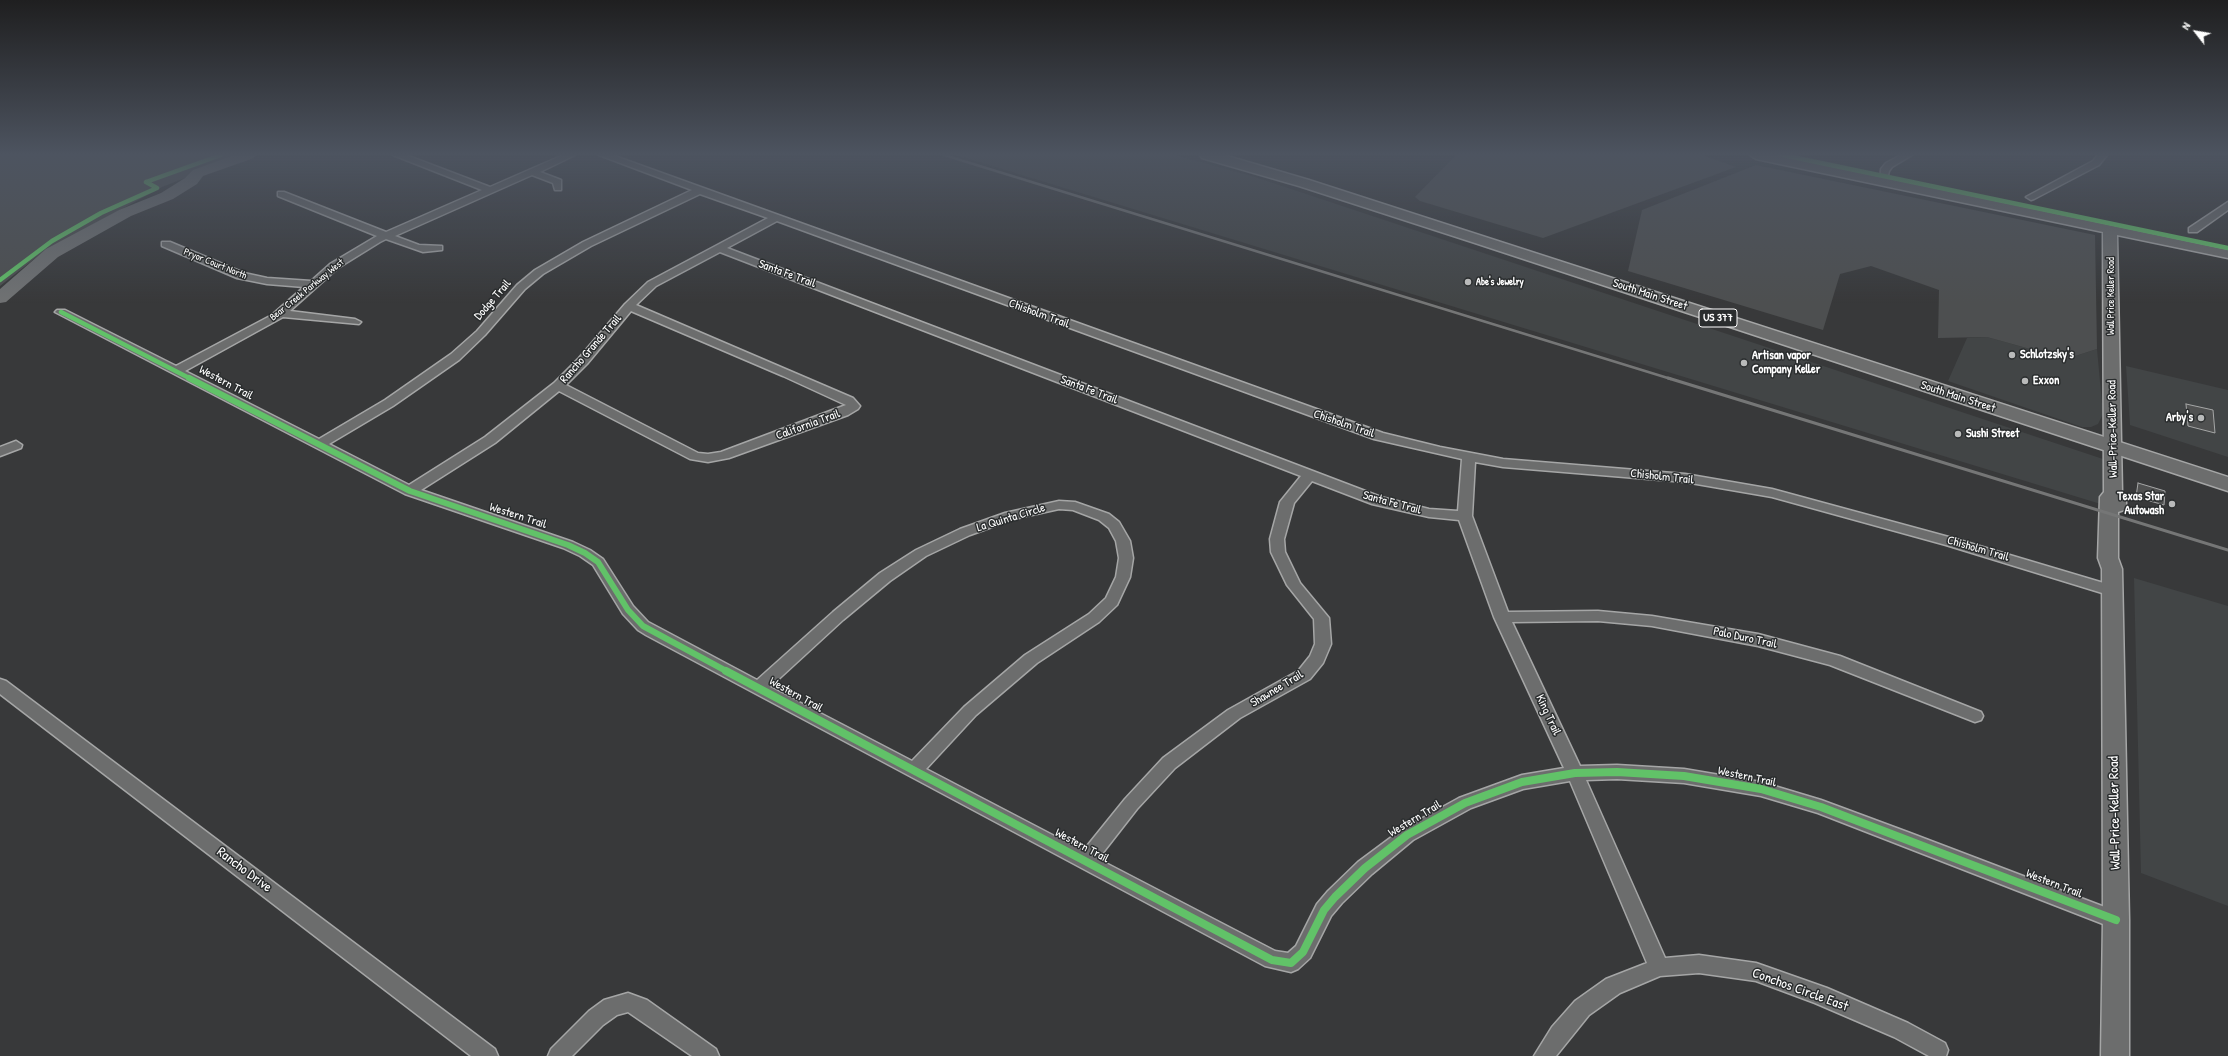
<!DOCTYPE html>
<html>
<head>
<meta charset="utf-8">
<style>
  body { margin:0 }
  #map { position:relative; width:2228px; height:1056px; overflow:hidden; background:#38393a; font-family:"Patrick Hand",sans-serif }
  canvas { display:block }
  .north { position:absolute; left:2176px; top:12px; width:40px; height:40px; -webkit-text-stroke:3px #2a2d2e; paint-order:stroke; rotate:301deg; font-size:11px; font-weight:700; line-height:16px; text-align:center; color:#fff }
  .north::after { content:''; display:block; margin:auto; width:14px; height:18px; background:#fff; clip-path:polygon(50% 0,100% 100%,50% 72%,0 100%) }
</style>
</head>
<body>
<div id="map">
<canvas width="2228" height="1056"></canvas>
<div class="north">N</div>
</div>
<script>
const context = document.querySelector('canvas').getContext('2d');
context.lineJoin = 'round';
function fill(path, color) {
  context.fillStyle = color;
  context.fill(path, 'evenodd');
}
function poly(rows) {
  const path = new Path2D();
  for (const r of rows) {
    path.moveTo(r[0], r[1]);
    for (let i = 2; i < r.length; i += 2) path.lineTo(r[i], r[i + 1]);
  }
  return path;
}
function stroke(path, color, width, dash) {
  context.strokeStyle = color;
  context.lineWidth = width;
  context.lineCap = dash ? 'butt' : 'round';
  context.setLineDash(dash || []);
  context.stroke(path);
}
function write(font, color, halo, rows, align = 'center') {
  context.font = font + ' "Patrick Hand",sans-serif';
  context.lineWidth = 3;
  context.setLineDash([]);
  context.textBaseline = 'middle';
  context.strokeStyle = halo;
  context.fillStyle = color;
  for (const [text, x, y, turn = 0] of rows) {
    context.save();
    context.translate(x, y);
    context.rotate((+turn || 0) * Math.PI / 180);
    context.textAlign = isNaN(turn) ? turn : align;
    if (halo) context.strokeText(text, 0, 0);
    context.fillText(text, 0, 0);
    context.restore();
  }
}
fill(poly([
  [956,155,1175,155,1255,177,2106,460,2104,505],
  [1987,337,2066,359,2097,349,2103,414,2098,424,2091,427,2082,427,1948,381,1967,338],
  [2126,366,2228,390,2228,457,2130,425],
  [2134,578,2228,606,2228,906,2141,873]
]), '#424546');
fill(poly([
  [0,155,244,155,162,187,43,252,0,286],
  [1456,155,1702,155,1736,167,1543,238,1420,201,1415,197],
  [1756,165,2095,235,2097,349,2066,359,1987,337,1938,338,1939,290,1871,266,1840,274,1823,330,1628,271,1642,210]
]), '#4d4f50');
fill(poly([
  [234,155,256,155,254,158,203,176,197,184,173,199,131,216,58,257,6,302,0,303,0,289,46,249,119,210,161,193,185,178,193,170,234,155]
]), '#707273');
const building = poly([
  [2186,404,2213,410,2215,433,2188,426,2186,404],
  [2138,483,2165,491,2164,505,2136,497,2138,483]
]);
fill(building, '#505151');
stroke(building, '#a5a6a6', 1);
const street = poly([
  [393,155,406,155,490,187,563,155,575,155,540,172,561,180,561,190,555,190,553,183,532,175,395,236,419,245,442,246,442,250,423,252,386,239,380,242,338,268,290,311,355,319,361,322,359,324,283,317,185,371,319,439,385,400,451,354,477,331,517,285,535,270,583,242,692,190,599,155,612,155,1383,433,1440,447,1503,459,1685,474,1772,489,1956,539,2117,587,2119,591,2117,595,2112,596,1946,545,1772,497,1685,482,1503,467,1475,462,1472,516,1508,612,1598,611,1652,616,1758,634,1840,656,1981,712,1983,716,1981,720,1975,722,1830,665,1758,646,1652,626,1598,621,1512,622,1580,766,1617,765,1684,769,1761,782,1821,800,1910,833,2123,914,2126,920,2123,926,2116,929,1818,813,1761,796,1684,783,1617,779,1586,780,1665,958,1699,955,1756,963,1827,988,1908,1023,1945,1043,1948,1050,1946,1056,1929,1056,1894,1037,1815,1003,1756,981,1699,973,1660,976,1620,993,1589,1015,1556,1056,1534,1056,1552,1027,1575,1001,1606,979,1647,963,1570,781,1523,789,1471,808,1413,840,1372,874,1342,903,1331,916,1310,958,1298,969,1291,972,1265,966,646,635,638,630,623,614,593,565,580,556,563,548,405,494,55,312,57,310,65,310,176,366,272,315,304,287,267,284,237,278,162,246,162,242,170,242,244,273,267,278,311,281,330,264,377,236,278,196,278,192,284,192,386,232,482,190,393,155],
  [700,194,768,218,648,282,625,304,579,358,554,383,485,437,409,485,329,444,393,406,459,360,485,335,525,289,543,274,591,246,700,194],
  [777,221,1374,439,1462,459,1458,511,1429,509,1381,497,727,248,777,221],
  [720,252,1301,476,1280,502,1270,539,1271,552,1287,585,1314,619,1315,644,1310,656,1298,671,1228,710,1163,758,1125,799,1083,851,926,769,976,715,1037,663,1099,622,1117,605,1130,577,1133,558,1130,541,1119,522,1109,514,1075,502,1059,501,1005,513,960,529,916,550,880,573,833,612,757,680,648,622,633,606,603,559,590,550,573,542,421,490,495,443,559,391,690,459,708,462,729,458,848,415,858,409,860,406,853,398,636,305,656,286,720,252],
  [631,311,783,376,846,405,721,452,708,454,698,453,566,385,587,364,631,311],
  [1312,481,1372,504,1429,517,1459,520,1494,617,1564,768,1522,775,1459,798,1401,830,1358,862,1328,891,1317,904,1296,946,1288,953,1275,951,1098,859,1137,809,1175,768,1240,718,1310,679,1323,663,1331,644,1329,618,1300,583,1285,552,1284,539,1294,503,1312,481],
  [1059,509,1073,510,1099,520,1109,528,1116,541,1119,558,1116,577,1106,598,1089,614,1025,655,964,707,912,761,770,687,843,620,890,581,926,556,970,535,1014,519,1059,509],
  [1901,155,1912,155,1892,167,1889,171,1886,184,1880,184,1881,169,1886,163,1901,155],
  [2098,155,2107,155,2099,165,2034,199,2031,200,2026,197,2093,161,2098,155],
  [2228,202,2228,210,2197,232,2189,232,2189,228,2228,202],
  [16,441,22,445,21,448,0,456,0,447,16,441],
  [0,679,6,681,495,1049,498,1056,471,1056,0,694,0,679],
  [628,993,647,1000,716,1049,719,1056,692,1056,628,1012,617,1015,603,1025,572,1056,548,1056,551,1049,589,1011,604,1000,628,993]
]);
const secondary = poly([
  [1750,155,1775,155,2228,250,2228,258,2117,235,2122,493,2126,499,2126,506,2124,510,2118,512,2118,558,2122,569,2129,920,2129,1056,2101,1056,2103,920,2102,569,2098,558,2100,497,2104,492,2103,232,1756,159,1750,155]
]);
const primary = poly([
  [1200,155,1224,155,1309,180,2228,477,2228,491,1472,242,1299,186,1202,158,1200,155]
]);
stroke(street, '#a5a6a6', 3);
stroke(secondary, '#a5a6a6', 3);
stroke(primary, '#a5a6a6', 3);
fill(street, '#6c6d6d');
fill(secondary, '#6c6d6d');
fill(primary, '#6c6d6d');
stroke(poly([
  [944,155,1671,379]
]), '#757676', 2.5);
stroke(poly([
  [1668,378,2228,550]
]), '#757676', 3);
stroke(poly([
  [1783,155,2228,248],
  [146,182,221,155],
  [0,280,52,241,101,213,157,188,146,182],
  [61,312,191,379]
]), '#61c268', 4.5);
stroke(poly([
  [189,378,410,491,568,545,585,553,598,562,628,610,643,626,728,672]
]), '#61c268', 6);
stroke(poly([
  [726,671,1272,960,1291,963,1303,952,1324,910,1335,897,1365,868,1407,835,1465,803,1522,782,1575,773,1617,772,1684,776,1761,789,1821,807,2116,920]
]), '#61c268', 8);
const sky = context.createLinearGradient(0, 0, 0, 303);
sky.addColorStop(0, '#1f1f20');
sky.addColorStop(0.51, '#4d5460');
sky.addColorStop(1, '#4d546000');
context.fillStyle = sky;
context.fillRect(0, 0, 2228, 303);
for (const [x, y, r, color] of [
  [1468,282,4,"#b9baba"],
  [2012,355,4,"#b9baba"],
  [1744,363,4,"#b9baba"],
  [2025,381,4,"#b9baba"],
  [2201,418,4,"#b9baba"],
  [1958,434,4,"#b9baba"],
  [2172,504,4,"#b9baba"]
]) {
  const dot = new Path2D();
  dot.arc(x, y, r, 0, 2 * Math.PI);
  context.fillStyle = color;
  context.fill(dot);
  stroke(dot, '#2a2d2e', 1.5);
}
write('10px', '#fff', '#2a2d2e', [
  ["Pryor Court North",215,264,22],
  ["Bear Creek Parkway West",307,290,-39],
  ["Wall Price Keller Road",2111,296,-90]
]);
write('bold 10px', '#fff', '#2a2d2e', [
  ["Abe's Jewelry",1476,282]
], 'left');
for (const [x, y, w] of [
  [1718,318,38]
]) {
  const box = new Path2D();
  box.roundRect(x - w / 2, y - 9, w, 18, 3);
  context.fillStyle = '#2a2d2e';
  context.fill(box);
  stroke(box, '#fff', 1);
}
write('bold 11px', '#fff', null, [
  ["US 377",1718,318]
]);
write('12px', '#fff', '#2a2d2e', [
  ["Santa Fe Trail",787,274,20],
  ["South Main Street",1650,295,18],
  ["Dodge Trail",493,300,-49],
  ["Chisholm Trail",1039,314,20],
  ["Rancho Grande Trail",591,349,-49],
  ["Western Trail",226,383,28],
  ["Santa Fe Trail",1089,390,21],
  ["South Main Street",1958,397,18],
  ["Chisholm Trail",1344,424,19],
  ["California Trail",808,425,-20],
  ["Wall-Price-Keller Road",2113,429,-91],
  ["Chisholm Trail",1662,477,6],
  ["Santa Fe Trail",1392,503,15],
  ["Western Trail",518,516,18],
  ["La Quinta Circle",1011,518,-17],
  ["Chisholm Trail",1978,549,16],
  ["Palo Duro Trail",1745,638,12],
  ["Shawnee Trail",1277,689,-31],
  ["Western Trail",796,695,29],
  ["King Trail",1548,715,65],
  ["Western Trail",1747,777,12],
  ["Western Trail",1415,819,-31],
  ["Western Trail",1082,846,28],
  ["Western Trail",2054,884,21]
]);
write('bold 12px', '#fff', '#2a2d2e', [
  ["Schlotzsky's",2020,355],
  ["Artisan vapor",1752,356],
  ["Company Keller",1752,370],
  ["Exxon",2033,381],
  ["Arby's",2193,418,"right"],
  ["Sushi Street",1966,434],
  ["Texas Star",2164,497,"right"],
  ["Autowash",2164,511,"right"]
], 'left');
write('14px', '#fff', '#2a2d2e', [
  ["Wall-Price-Keller Road",2115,813,-91],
  ["Rancho Drive",244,870,37],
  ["Conchos Circle East",1800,990,20]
]);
</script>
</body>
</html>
